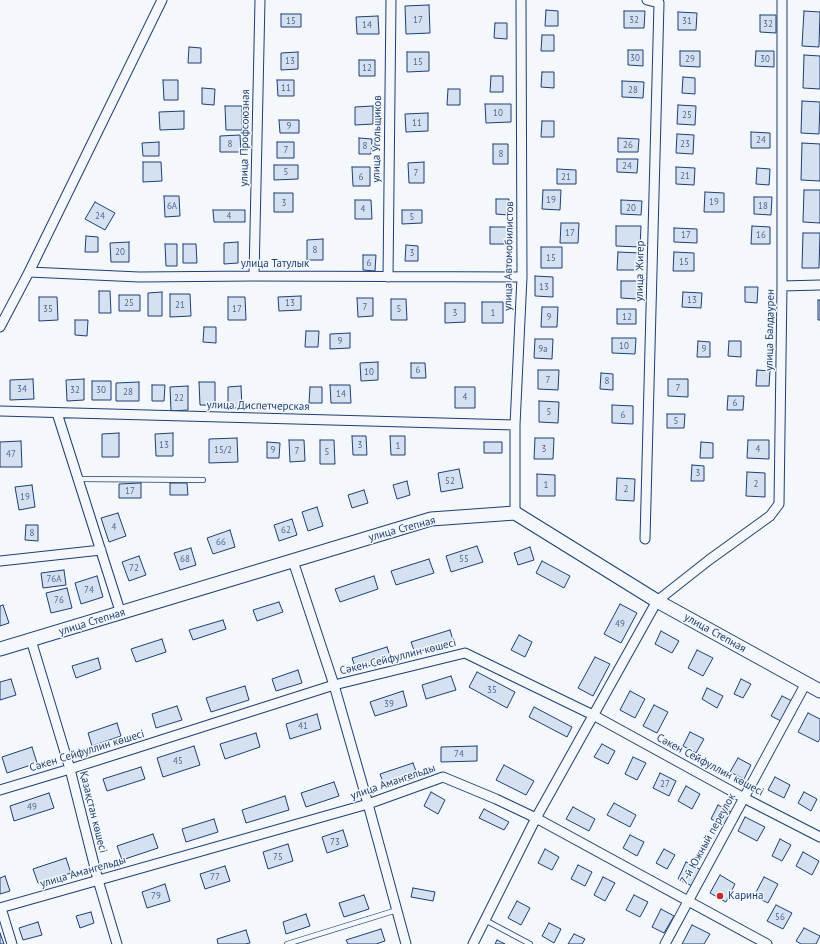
<!DOCTYPE html>
<html>
<head>
<meta charset="utf-8">
<style>
  body { margin:0 }
  canvas { display:block; background:#f4f7fb }
</style>
</head>
<body>
<canvas width="820" height="944"></canvas>
<script>
const context = document.querySelector('canvas').getContext('2d');
context.lineJoin = 'round';
function fill(path, color) {
  context.fillStyle = color;
  context.fill(path, 'evenodd');
}
function poly(rows) {
  const path = new Path2D();
  for (const r of rows) {
    path.moveTo(r[0], r[1]);
    for (let i = 2; i < r.length; i += 2) path.lineTo(r[i], r[i + 1]);
  }
  return path;
}
function stroke(path, color, width, dash) {
  context.strokeStyle = color;
  context.lineWidth = width;
  context.lineCap = dash ? 'butt' : 'round';
  context.setLineDash(dash || []);
  context.stroke(path);
}
function write(font, color, halo, rows, align = 'center') {
  context.font = font + ' "PT Sans",sans-serif';
  context.lineWidth = 3;
  context.setLineDash([]);
  context.textBaseline = 'middle';
  context.strokeStyle = halo;
  context.fillStyle = color;
  for (const [text, x, y, turn = 0] of rows) {
    context.save();
    context.translate(x, y);
    context.rotate((+turn || 0) * Math.PI / 180);
    context.textAlign = isNaN(turn) ? turn : align;
    if (halo) context.strokeText(text, 0, 0);
    context.fillText(text, 0, 0);
    context.restore();
  }
}
const building = poly([
  [429,5,430,33,406,34,405,6,429,5],
  [546,10,558,11,558,26,545,26,546,10],
  [624,11,645,11,644,28,624,28,624,11],
  [804,11,820,12,819,47,802,46,804,11],
  [678,12,697,13,696,30,678,30,678,12],
  [281,14,301,14,301,27,281,27,281,14],
  [760,15,776,15,776,33,760,32,760,15],
  [378,16,379,34,357,34,356,17,378,16],
  [495,23,507,23,507,39,494,38,495,23],
  [542,35,554,35,554,51,541,51,542,35],
  [189,47,201,48,201,63,188,63,189,47],
  [628,50,643,50,643,66,628,65,628,50],
  [680,51,700,51,700,67,680,66,680,51],
  [756,51,774,51,774,67,755,66,756,51],
  [298,52,298,69,281,70,281,53,298,52],
  [407,52,429,52,429,71,407,72,407,52],
  [804,55,820,56,820,89,803,88,804,55],
  [359,60,375,60,375,76,359,76,359,60],
  [542,72,554,72,554,88,541,87,542,72],
  [491,76,503,76,503,92,490,92,491,76],
  [683,77,695,78,695,94,682,93,683,77],
  [163,80,178,80,178,100,164,100,163,80],
  [277,80,294,80,294,96,278,96,277,80],
  [622,81,644,82,643,98,622,97,622,81],
  [202,88,215,89,214,105,202,104,202,88],
  [448,89,460,89,460,105,447,105,448,89],
  [802,101,820,102,819,134,801,133,802,101],
  [485,104,511,104,511,122,486,123,485,104],
  [678,105,696,106,695,125,677,124,678,105],
  [225,106,242,106,242,130,226,130,225,106],
  [373,106,373,124,355,125,355,107,373,106],
  [184,111,184,129,160,130,159,112,184,111],
  [428,113,428,131,406,132,405,114,428,113],
  [279,120,299,120,299,133,280,133,279,120],
  [542,121,554,121,554,137,541,137,542,121],
  [751,132,770,133,770,148,751,148,751,132],
  [677,134,694,135,693,154,676,153,677,134],
  [240,135,241,152,220,152,220,136,240,135],
  [359,138,372,139,371,154,359,154,359,138],
  [618,138,639,139,638,152,618,152,618,138],
  [159,142,159,156,143,156,142,143,159,142],
  [277,142,294,142,294,158,277,158,277,142],
  [802,143,820,144,820,181,801,180,802,143],
  [493,144,508,144,508,164,493,164,493,144],
  [617,159,638,159,637,173,617,172,617,159],
  [143,162,161,162,162,181,143,182,143,162],
  [424,162,424,183,409,183,408,163,424,162],
  [274,165,298,165,298,179,274,180,274,165],
  [352,167,370,167,370,186,353,186,352,167],
  [676,167,695,168,694,185,676,184,676,167],
  [757,168,770,169,769,185,756,184,757,168],
  [557,169,576,170,576,184,557,184,557,169],
  [543,190,561,190,560,210,542,209,543,190],
  [804,190,820,190,820,223,803,222,804,190],
  [705,192,724,193,724,212,704,212,705,192],
  [274,193,293,193,293,212,274,212,274,193],
  [164,196,179,196,180,216,165,217,164,196],
  [754,197,772,197,771,215,754,214,754,197],
  [496,199,509,199,508,215,496,214,496,199],
  [355,200,371,200,372,219,355,219,355,200],
  [621,200,642,201,641,215,621,214,621,200],
  [95,202,115,213,105,230,85,219,95,202],
  [213,210,245,210,245,222,214,222,213,210],
  [402,210,422,210,422,223,402,224,402,210],
  [561,223,579,223,578,243,560,243,561,223],
  [616,226,641,226,640,247,616,246,616,226],
  [752,226,770,227,770,244,751,244,752,226],
  [490,227,507,227,508,244,490,244,490,227],
  [674,228,697,229,697,243,674,242,674,228],
  [803,233,820,233,819,268,802,268,803,233],
  [86,236,98,237,98,252,85,252,86,236],
  [323,239,323,260,307,260,307,240,323,239],
  [129,242,129,262,111,262,110,243,129,242],
  [238,242,238,263,224,264,224,243,238,242],
  [165,244,177,244,177,266,166,266,165,244],
  [183,244,196,244,197,263,183,263,183,244],
  [406,245,418,246,418,261,405,261,406,245],
  [541,247,562,247,562,268,541,268,541,247],
  [618,252,640,253,639,270,617,270,618,252],
  [674,252,694,253,694,271,673,271,674,252],
  [363,255,376,255,375,271,363,270,363,255],
  [535,276,553,277,553,297,535,296,535,276],
  [621,281,638,281,637,299,621,298,621,281],
  [745,287,758,287,757,303,745,302,745,287],
  [99,291,110,291,111,313,99,313,99,291],
  [162,292,162,316,148,316,148,293,162,292],
  [683,292,702,293,701,308,682,307,683,292],
  [170,294,190,294,191,316,170,317,170,294],
  [119,295,140,295,140,311,119,311,119,295],
  [301,296,301,310,279,311,278,297,301,296],
  [39,297,57,297,58,320,39,321,39,297],
  [228,297,245,297,246,320,228,320,228,297],
  [357,298,373,298,373,316,358,317,357,298],
  [391,299,406,299,407,320,391,320,391,299],
  [818,300,820,300,820,320,818,320,818,300],
  [482,302,503,302,503,323,482,323,482,302],
  [445,303,465,303,465,322,445,323,445,303],
  [542,307,558,307,557,327,541,327,542,307],
  [617,309,636,309,636,324,617,324,617,309],
  [75,320,88,320,87,336,75,335,75,320],
  [204,327,216,327,216,343,203,342,204,327],
  [306,331,319,331,318,347,305,347,306,331],
  [350,333,350,348,330,349,330,334,350,333],
  [612,338,636,338,635,354,612,353,612,338],
  [535,339,553,339,552,359,534,358,535,339],
  [698,341,710,342,710,357,697,357,698,341],
  [729,341,741,341,741,357,728,356,729,341],
  [378,362,378,380,361,381,360,363,378,362],
  [411,363,425,363,426,378,411,378,411,363],
  [538,370,559,370,558,390,538,389,538,370],
  [757,370,770,371,769,386,756,386,757,370],
  [601,373,613,374,613,390,600,389,601,373],
  [33,379,34,399,10,400,10,380,33,379],
  [84,379,84,400,67,401,66,380,84,379],
  [668,379,688,379,688,397,668,396,668,379],
  [92,381,111,381,111,400,92,400,92,381],
  [139,382,139,401,116,401,116,383,139,382],
  [199,382,215,382,215,405,200,405,199,382],
  [152,385,165,385,164,401,152,401,152,385],
  [330,385,350,385,351,403,331,403,330,385],
  [188,386,188,410,171,411,170,387,188,386],
  [241,386,242,408,228,408,228,387,241,386],
  [310,387,322,387,322,403,309,403,310,387],
  [455,387,475,387,475,408,455,408,455,387],
  [728,396,744,396,743,410,727,410,728,396],
  [539,401,559,402,558,423,539,422,539,401],
  [612,405,633,406,633,424,612,423,612,405],
  [667,414,685,414,684,428,667,428,667,414],
  [119,433,119,457,102,457,102,434,119,433],
  [173,433,173,456,156,456,155,434,173,433],
  [352,436,366,436,367,455,353,455,352,436],
  [390,436,405,436,405,455,391,455,390,436],
  [237,438,238,462,209,463,209,439,237,438],
  [535,438,554,438,553,459,534,459,535,438],
  [289,440,304,440,305,461,290,462,289,440],
  [320,440,334,440,335,464,320,464,320,440],
  [748,440,769,440,769,459,747,458,748,440],
  [21,441,22,467,0,467,0,442,21,441],
  [267,442,280,443,279,458,267,458,267,442],
  [484,442,502,442,502,453,484,453,484,442],
  [701,442,713,443,713,458,700,458,701,442],
  [692,465,704,466,704,481,691,481,692,465],
  [459,469,463,488,441,492,438,473,459,469],
  [747,472,765,473,765,497,746,496,747,472],
  [537,474,555,475,555,496,537,496,537,474],
  [617,478,635,479,634,501,616,500,617,478],
  [407,481,410,495,397,499,393,485,407,481],
  [141,483,141,498,119,498,119,484,141,483],
  [170,483,187,483,188,495,170,495,170,483],
  [32,485,35,507,19,510,15,487,32,485],
  [364,490,368,503,352,508,348,495,364,490],
  [317,507,323,526,308,531,302,512,317,507],
  [118,513,126,536,109,542,101,518,118,513],
  [292,519,297,535,279,541,274,525,292,519],
  [26,525,38,525,38,541,25,540,26,525],
  [230,530,235,547,213,554,207,538,230,530],
  [477,546,483,562,451,572,446,556,477,546],
  [530,547,534,560,518,565,514,553,530,547],
  [191,548,196,565,180,570,174,553,191,548],
  [139,556,146,575,129,581,122,562,139,556],
  [429,559,434,573,396,585,391,571,429,559],
  [542,561,570,576,564,588,536,573,542,561],
  [64,570,66,585,43,588,41,573,64,570],
  [97,576,103,597,81,604,75,583,97,576],
  [374,576,378,589,340,602,335,589,374,576],
  [67,588,72,608,51,613,46,593,67,588],
  [279,602,283,612,257,621,253,610,279,602],
  [620,604,637,613,621,643,604,634,620,604],
  [3,605,9,623,0,626,0,606,3,605],
  [223,620,226,629,193,640,189,630,223,620],
  [450,630,453,640,415,653,411,642,450,630],
  [661,631,679,641,672,653,655,644,661,631],
  [519,635,532,642,525,657,511,650,519,635],
  [162,639,166,652,136,662,131,649,162,639],
  [387,647,391,659,356,670,352,658,387,647],
  [697,650,713,658,703,676,688,668,697,650],
  [595,657,610,664,593,696,578,688,595,657],
  [98,658,101,669,76,678,72,666,98,658],
  [298,670,302,683,276,691,272,679,298,670],
  [477,672,515,692,507,708,469,687,477,672],
  [451,676,456,690,426,699,422,685,451,676],
  [11,679,16,695,0,700,0,682,11,679],
  [741,679,751,684,743,698,734,694,741,679],
  [245,686,249,700,211,712,206,698,245,686],
  [707,688,723,696,717,708,702,699,707,688],
  [403,691,407,706,375,716,370,702,403,691],
  [630,691,645,699,635,718,620,710,630,691],
  [782,696,792,701,781,721,771,716,782,696],
  [654,705,668,712,657,733,643,726,654,705],
  [177,706,182,720,156,728,152,714,177,706],
  [534,707,572,727,567,737,529,717,534,707],
  [808,713,820,719,820,739,818,742,798,732,808,713],
  [317,714,321,729,290,739,286,724,317,714],
  [117,723,121,736,92,746,88,733,117,723],
  [690,732,704,739,696,753,683,746,690,732],
  [256,733,260,747,225,759,220,744,256,733],
  [602,744,615,751,608,764,594,757,602,744],
  [194,746,200,765,163,777,157,758,194,746],
  [477,746,477,761,441,762,441,747,477,746],
  [32,747,37,763,7,773,2,757,32,747],
  [633,757,646,763,637,780,625,774,633,757],
  [738,758,751,765,744,779,730,772,738,758],
  [413,763,418,777,385,788,380,774,413,763],
  [504,765,534,781,526,795,496,780,504,765],
  [141,767,145,779,107,791,103,779,141,767],
  [660,773,676,781,669,796,653,788,660,773],
  [775,777,790,785,784,798,768,790,775,777],
  [334,782,339,796,306,807,301,793,334,782],
  [686,786,700,794,692,809,678,801,686,786],
  [431,792,445,800,438,814,424,806,431,792],
  [804,792,817,799,811,811,798,803,804,792],
  [49,793,54,808,14,821,10,806,49,793],
  [285,796,289,810,246,823,242,810,285,796],
  [614,803,636,815,630,827,607,815,614,803],
  [718,805,731,812,724,825,711,819,718,805],
  [573,807,595,819,589,831,566,819,573,807],
  [484,809,509,822,504,830,479,818,484,809],
  [745,817,765,827,757,841,738,831,745,817],
  [214,819,218,832,186,842,182,829,214,819],
  [343,830,348,846,327,853,322,837,343,830],
  [153,834,158,848,122,860,117,846,153,834],
  [630,835,644,842,637,856,623,848,630,835],
  [780,839,791,845,782,861,772,856,780,839],
  [288,844,293,861,268,869,263,852,288,844],
  [545,849,559,857,552,870,538,863,545,849],
  [664,849,675,855,667,869,656,863,664,849],
  [803,852,819,861,812,875,796,866,803,852],
  [66,858,71,873,38,883,33,869,66,858],
  [686,862,701,870,692,886,678,879,686,862],
  [578,865,592,872,585,886,571,879,578,865],
  [225,866,230,881,205,889,200,874,225,866],
  [720,875,735,884,726,902,710,893,720,875],
  [5,876,10,891,0,894,0,878,5,876],
  [603,877,615,883,605,901,594,895,603,877],
  [764,877,778,884,768,903,754,896,764,877],
  [165,884,170,901,147,908,142,892,165,884],
  [413,888,435,892,433,901,411,897,413,888],
  [364,895,369,909,344,917,339,903,364,895],
  [634,895,648,902,640,917,626,910,634,895],
  [517,901,530,908,521,925,508,918,517,901],
  [776,905,792,913,783,929,767,921,776,905],
  [661,909,674,916,664,933,652,927,661,909],
  [91,912,94,923,80,928,76,916,91,912],
  [306,914,310,926,286,934,283,922,306,914],
  [38,922,42,935,23,940,19,928,38,922],
  [549,923,561,929,554,943,542,936,549,923],
  [692,925,710,934,704,944,682,944,692,925],
  [804,928,820,936,816,944,801,944,796,941,804,928],
  [381,929,385,941,376,944,348,944,346,940,381,929],
  [246,930,250,943,245,944,218,944,217,939,246,930],
  [0,933,4,944,0,944,0,933],
  [574,934,585,939,582,944,568,944,574,934],
  [497,940,505,944,495,944,497,940]
]);
fill(building, '#d5e0f0');
stroke(building, '#1d3f73', 1);
const lane = poly([
  [78,479,203,480],
  [485,920,530,944],
  [287,944,397,910]
]);
const street = poly([
  [29,272,139,277,254,276,522,277],
  [254,276,260,0],
  [388,277,391,0],
  [782,286,820,285],
  [0,327,29,272,162,0],
  [0,411,515,425],
  [57,413,121,614],
  [515,513,515,425,522,277,521,0],
  [645,539,659,3,647,0],
  [0,561,101,550],
  [293,561,334,685,368,804,406,944],
  [31,640,70,769,98,880,117,944],
  [0,790,70,769,334,685,465,653,593,715,744,798,820,837],
  [0,908,368,804,443,777,496,799,536,818,767,944],
  [1,908,12,944],
  [473,944,536,818,657,601,709,560,770,516,779,504,782,286,782,1],
  [665,944,806,683]
]);
const secondary = poly([
  [0,649,431,519,515,513,657,601,820,691]
]);
stroke(lane, '#1d3f73', 6);
stroke(street, '#1d3f73', 11);
stroke(secondary, '#1d3f73', 15);
stroke(lane, '#f4f7fb', 4.5);
stroke(street, '#f4f7fb', 9);
stroke(secondary, '#f4f7fb', 13);
for (const [x, y, r, color] of [
  [720,896,4,"#c62828"]
]) {
  const dot = new Path2D();
  dot.arc(x, y, r, 0, 2 * Math.PI);
  context.fillStyle = color;
  context.fill(dot);
  stroke(dot, '#f4f7fb', 1.5);
}
write('9px', '#4b6792', null, [
  ["17",418,20],
  ["32",634,20],
  ["15",291,21],
  ["31",687,21],
  ["32",768,24],
  ["14",367,25],
  ["30",635,58],
  ["29",690,59],
  ["30",765,59],
  ["13",290,61],
  ["15",418,62],
  ["12",367,68],
  ["11",286,88],
  ["28",633,90],
  ["10",498,113],
  ["25",687,115],
  ["11",417,123],
  ["9",289,126],
  ["24",761,140],
  ["8",230,144],
  ["23",685,144],
  ["26",628,145],
  ["8",365,146],
  ["7",286,150],
  ["8",501,154],
  ["24",627,166],
  ["5",286,172],
  ["7",416,173],
  ["21",685,176],
  ["6",361,177],
  ["21",566,177],
  ["19",551,200],
  ["19",714,202],
  ["3",284,203],
  ["6А",172,206],
  ["18",763,206],
  ["20",631,208],
  ["4",363,209],
  ["24",100,216],
  ["4",229,216],
  ["5",412,217],
  ["17",570,233],
  ["17",686,235],
  ["16",761,235],
  ["8",315,250],
  ["20",120,252],
  ["3",412,253],
  ["15",551,258],
  ["15",684,262],
  ["6",369,263],
  ["13",544,287],
  ["13",692,300],
  ["25",129,303],
  ["13",290,303],
  ["21",180,305],
  ["7",365,307],
  ["35",48,309],
  ["17",237,309],
  ["5",399,309],
  ["3",455,313],
  ["1",493,313],
  ["9",549,317],
  ["12",627,317],
  ["9",340,341],
  ["10",624,346],
  ["9а",543,349],
  ["9",704,349],
  ["6",418,370],
  ["10",369,372],
  ["7",548,380],
  ["8",607,381],
  ["7",678,388],
  ["34",22,389],
  ["32",75,390],
  ["30",101,390],
  ["28",128,392],
  ["14",341,394],
  ["4",465,397],
  ["22",179,398],
  ["6",735,403],
  ["5",549,412],
  ["6",623,415],
  ["5",676,421],
  ["13",164,445],
  ["3",360,445],
  ["1",398,446],
  ["3",544,449],
  ["4",758,449],
  ["15/2",223,450],
  ["9",273,450],
  ["7",297,451],
  ["5",327,452],
  ["47",11,454],
  ["3",698,473],
  ["52",450,481],
  ["2",756,484],
  ["1",546,485],
  ["2",626,489],
  ["17",130,491],
  ["19",25,497],
  ["4",114,527],
  ["62",286,530],
  ["8",32,533],
  ["66",221,542],
  ["68",185,559],
  ["55",464,559],
  ["72",134,568],
  ["76А",54,579],
  ["74",89,590],
  ["76",59,600],
  ["49",620,624],
  ["35",492,690],
  ["39",389,704],
  ["41",303,726],
  ["74",459,754],
  ["45",178,761],
  ["27",665,784],
  ["49",32,807],
  ["73",335,842],
  ["75",278,857],
  ["77",215,877],
  ["79",156,896],
  ["56",780,917]
]);
write('11px', '#1d3f73', '#f4f7fb', [
  ["улица Профсоюзная",245,138,-89],
  ["улица Угольщиков",377,139,-89],
  ["улица Автомобилистов",509,256,-89],
  ["улица Татулык",275,264],
  ["улица Жигер",640,271,-89],
  ["улица Балдаурен",770,330,-89],
  ["улица Диспетчерская",258,406,1],
  ["улица Степная",402,529,-15],
  ["улица Степная",92,622,-17],
  ["улица Степная",715,633,29],
  ["Сәкен Сейфуллин көшесі",398,657,-14],
  ["Сәкен Сейфуллин көшесі",87,751,-17],
  ["Сәкен Сейфуллин көшесі",710,765,28],
  ["улица Амангельды",393,782,-19],
  ["Қазақстан көшесі",93,812,76],
  ["7-й Южный переулок",708,839,-61],
  ["улица Амангельды",83,872,-16]
]);
write('11px', '#1d3f73', '#f4f7fb', [
  ["Карина",728,896]
], 'left');
</script>
</body>
</html>
